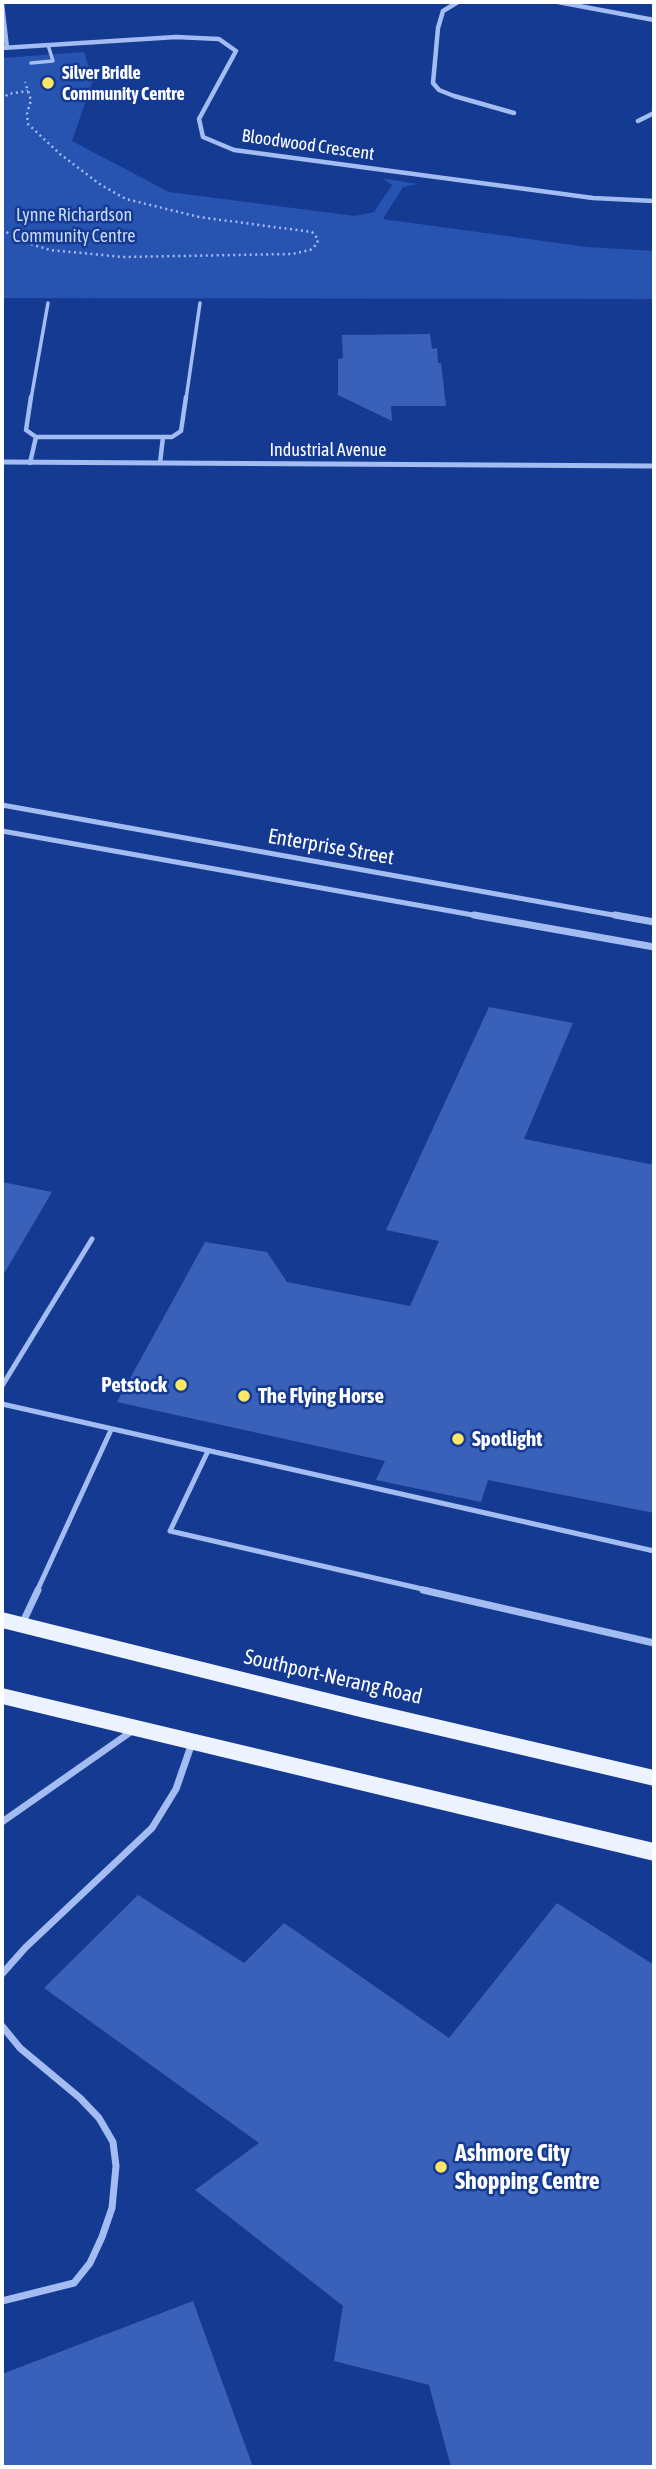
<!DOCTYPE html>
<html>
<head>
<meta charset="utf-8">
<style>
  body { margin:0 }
  #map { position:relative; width:656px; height:2469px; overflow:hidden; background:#153a92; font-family:"Asap Condensed",sans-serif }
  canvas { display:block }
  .frame { position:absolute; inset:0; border:4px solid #fff; pointer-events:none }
</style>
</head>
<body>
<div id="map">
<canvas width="656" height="2469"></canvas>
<div class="frame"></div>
</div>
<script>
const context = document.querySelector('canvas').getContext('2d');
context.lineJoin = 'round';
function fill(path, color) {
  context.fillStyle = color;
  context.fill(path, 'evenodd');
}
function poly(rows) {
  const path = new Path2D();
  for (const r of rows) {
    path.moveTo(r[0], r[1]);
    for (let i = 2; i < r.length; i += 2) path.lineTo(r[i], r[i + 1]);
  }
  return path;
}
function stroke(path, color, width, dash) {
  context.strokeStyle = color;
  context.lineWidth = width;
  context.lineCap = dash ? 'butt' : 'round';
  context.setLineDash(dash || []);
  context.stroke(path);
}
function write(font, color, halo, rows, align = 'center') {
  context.font = font + ' "Asap Condensed",sans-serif';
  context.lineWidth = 5;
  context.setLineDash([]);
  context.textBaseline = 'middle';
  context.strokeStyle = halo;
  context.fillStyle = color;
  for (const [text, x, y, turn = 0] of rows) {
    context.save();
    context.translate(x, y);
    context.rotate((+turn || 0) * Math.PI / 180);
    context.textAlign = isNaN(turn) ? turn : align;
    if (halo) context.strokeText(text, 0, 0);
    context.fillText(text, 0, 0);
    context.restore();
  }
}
fill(poly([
  [84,52,93,80,72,141,169,192,355,216,374,212,392,185,382,178,418,184,403,187,383,219,587,247,654,251,654,299,2,298,2,58]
]), '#2753b1');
fill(poly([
  [430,334,432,349,437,348,438,363,441,363,446,406,391,406,392,421,338,395,338,359,343,358,342,335],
  [489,1007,573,1023,524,1139,654,1165,654,1513,488,1480,481,1502,376,1480,385,1461,117,1402,205,1242,267,1252,287,1282,410,1306,439,1241,386,1230],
  [2,1182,52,1192,2,1277],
  [138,1895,244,1963,284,1923,449,2038,557,1903,654,1965,654,2467,451,2467,429,2385,334,2361,343,2306,195,2190,259,2143,44,1988],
  [193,2301,253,2467,2,2467,2,2374]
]), '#3961b9');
stroke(poly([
  [2,100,8,94,28,91],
  [2,229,18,240,50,250,123,257,292,254,310,250,317,244,318,239,312,232,199,217,126,199,101,185,60,154,28,124,27,114,31,100,25,82]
]), '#a3bcf1', 2.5, [2, 3.5]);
stroke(poly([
  [31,63,53,61,48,45],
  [31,399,48,303],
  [186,399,200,303]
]), '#a3bcf1', 3.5);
stroke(poly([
  [31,397,26,430,36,437,172,437,181,431,186,397],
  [30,463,36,437],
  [160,463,163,437]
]), '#a3bcf1', 4.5);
stroke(poly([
  [2,1386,92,1239],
  [2,1404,654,1551],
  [208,1451,170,1531,431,1591],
  [37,1591,111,1430]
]), '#a3bcf1', 5);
stroke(poly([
  [423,1590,654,1643],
  [23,1622,38,1590],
  [2,1822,132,1731],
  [2,1974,25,1948,152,1828,176,1789,192,1743],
  [2,2026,20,2048,80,2098,99,2118,113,2142,116,2166,112,2208,102,2237,90,2263,74,2283,2,2301]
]), '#a3bcf1', 7);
stroke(poly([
  [458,2,443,11,438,28,433,83,439,90,454,96,514,113],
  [558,2,654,20],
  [2,4,7,48],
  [2,48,176,37,219,39,236,51,199,119,203,137,234,150,593,198,654,201],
  [638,121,654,113]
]), '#a3bcf1', 4.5);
stroke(poly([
  [2,462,654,466],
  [2,805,624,917],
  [2,831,484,917]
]), '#a3bcf1', 5);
stroke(poly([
  [474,915,654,947],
  [615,915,654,922]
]), '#a3bcf1', 7);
fill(poly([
  [2,1612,364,1702,654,1770,654,1786,364,1718,2,1628,2,1612],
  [2,1688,654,1843,654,1861,2,1704,2,1688]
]), '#edf2ff');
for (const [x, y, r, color] of [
  [48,83,7,"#ffe763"],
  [181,1385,7,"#ffe763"],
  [244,1396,7,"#ffe763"],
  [458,1439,7,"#ffe763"],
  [441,2167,7,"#ffe763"]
]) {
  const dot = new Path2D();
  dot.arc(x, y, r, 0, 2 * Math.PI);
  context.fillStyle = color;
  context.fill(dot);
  stroke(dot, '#153a92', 2.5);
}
write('bold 18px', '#fff', '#153a92', [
  ["Silver Bridle",62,73],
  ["Community Centre",62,94]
], 'left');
write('18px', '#fff', '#153a92', [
  ["Bloodwood Crescent",308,145,8],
  ["Industrial Avenue",328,450]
]);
write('18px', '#cadafc', '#153a92', [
  ["Lynne Richardson",74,215],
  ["Community Centre",74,236]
]);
write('21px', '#fff', '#153a92', [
  ["Enterprise Street",331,847,10],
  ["Southport-Nerang Road",333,1677,13]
]);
write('bold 21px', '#fff', '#153a92', [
  ["Petstock",167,1385,"right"],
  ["The Flying Horse",258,1396],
  ["Spotlight",472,1439]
], 'left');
write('bold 24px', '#fff', '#153a92', [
  ["Ashmore City",455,2153],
  ["Shopping Centre",455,2181]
], 'left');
</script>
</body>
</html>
